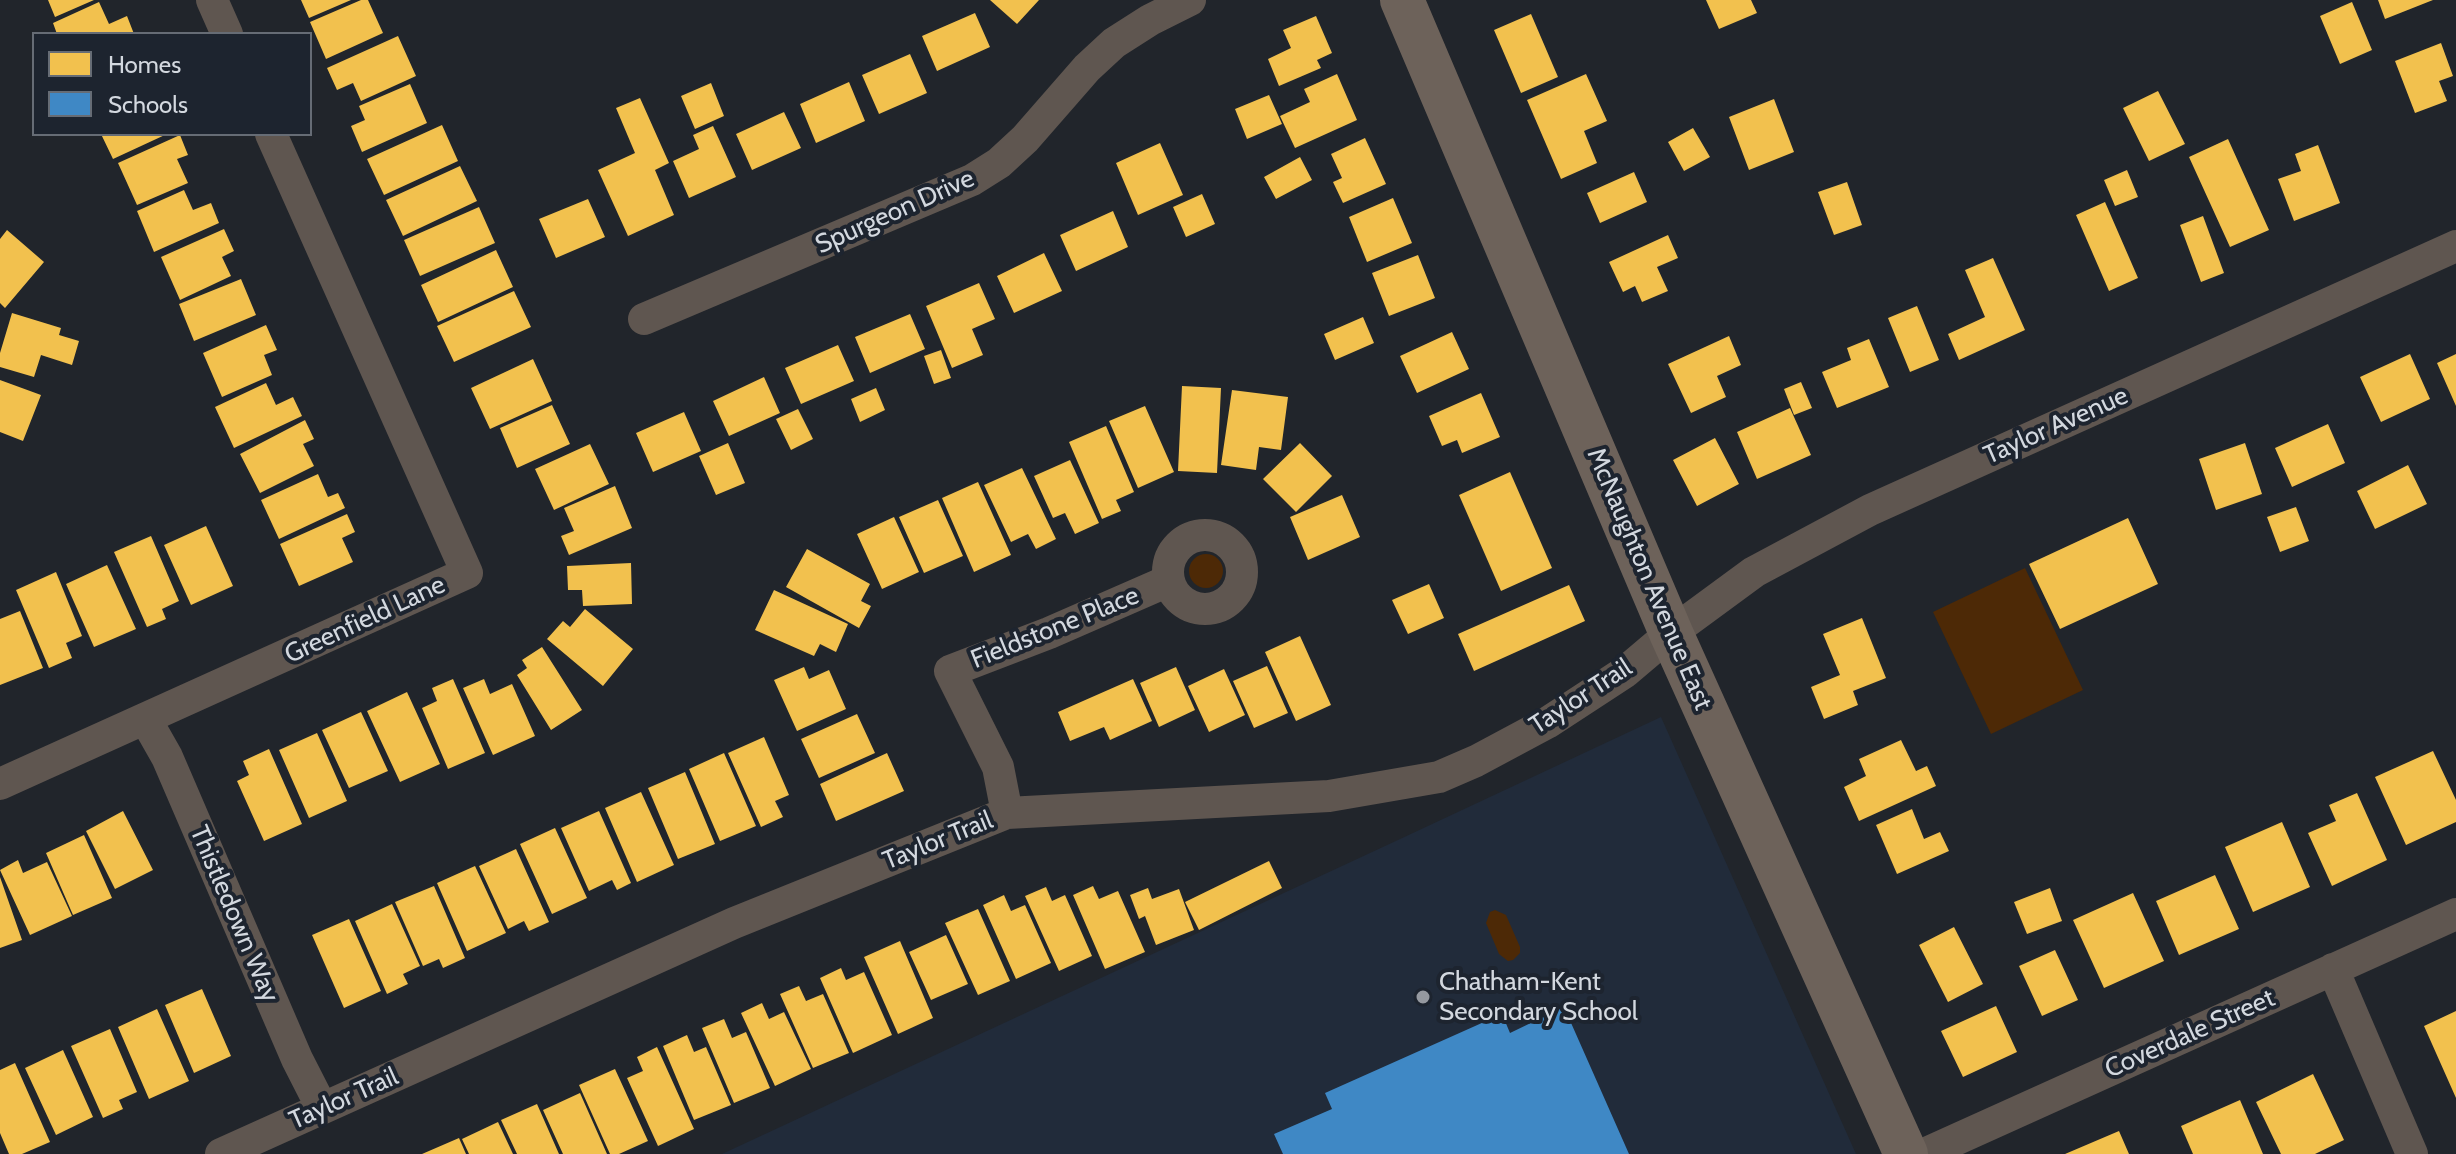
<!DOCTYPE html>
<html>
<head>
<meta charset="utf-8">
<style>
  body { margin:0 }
  #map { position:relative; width:2456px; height:1154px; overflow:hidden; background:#21252b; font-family:Cabin,sans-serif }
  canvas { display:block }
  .legend { position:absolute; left:32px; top:32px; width:280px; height:104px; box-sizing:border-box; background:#1d242f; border:2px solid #666c75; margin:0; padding:10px 14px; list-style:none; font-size:24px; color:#d3d8df }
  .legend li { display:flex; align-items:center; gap:16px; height:40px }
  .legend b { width:40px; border:2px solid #666c75 }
</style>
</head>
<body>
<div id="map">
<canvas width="2456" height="1154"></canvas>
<ul class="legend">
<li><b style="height:22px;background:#f2c14e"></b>Homes</li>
<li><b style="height:22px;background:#3f88c5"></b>Schools</li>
</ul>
</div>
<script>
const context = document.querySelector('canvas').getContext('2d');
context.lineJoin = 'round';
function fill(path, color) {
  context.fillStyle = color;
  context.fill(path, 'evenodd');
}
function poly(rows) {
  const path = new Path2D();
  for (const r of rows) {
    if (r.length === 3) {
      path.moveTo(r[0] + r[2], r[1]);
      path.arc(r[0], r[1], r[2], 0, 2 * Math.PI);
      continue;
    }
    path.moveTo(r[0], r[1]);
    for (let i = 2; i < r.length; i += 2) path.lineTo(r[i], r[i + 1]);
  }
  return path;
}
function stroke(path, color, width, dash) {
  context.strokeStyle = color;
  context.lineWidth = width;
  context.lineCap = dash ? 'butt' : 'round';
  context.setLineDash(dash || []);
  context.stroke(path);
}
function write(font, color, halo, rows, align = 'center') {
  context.font = font + ' Cabin,sans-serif';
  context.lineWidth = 8;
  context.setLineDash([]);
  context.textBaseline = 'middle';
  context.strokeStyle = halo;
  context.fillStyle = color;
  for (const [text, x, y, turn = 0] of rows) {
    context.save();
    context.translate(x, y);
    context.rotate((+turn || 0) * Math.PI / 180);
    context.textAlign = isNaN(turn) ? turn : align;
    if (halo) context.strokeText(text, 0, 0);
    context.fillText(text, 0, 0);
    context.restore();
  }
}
fill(poly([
  [1661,717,1856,1154,722,1154,1398,840]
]), '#212b3a');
fill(poly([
  [1206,571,17],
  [2025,568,2083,690,1991,734,1933,612],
  [1495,910,1506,915,1520,947,1520,953,1513,960,1508,961,1499,954,1486,923,1490,912]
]), '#4d2906');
fill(poly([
  [48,0,94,0,55,17],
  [301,0,351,0,309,18],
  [361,0,368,0,383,33,326,59,310,22],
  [990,0,1039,0,1017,24],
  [1706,0,1751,0,1757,13,1719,29],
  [2378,0,2433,0,2385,19],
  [99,2,109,24,127,16,134,34,57,34,53,23],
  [2352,2,2372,50,2340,64,2320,16],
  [975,13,990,47,937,71,922,36],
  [1531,14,1558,77,1521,93,1494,30],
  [1316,16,1332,53,1317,60,1321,68,1279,86,1268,59,1291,48,1283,30],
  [398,36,416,76,361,101,353,83,337,90,327,68],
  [2441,43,2453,76,2439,81,2447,101,2415,113,2395,61],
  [910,54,927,93,879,114,862,75],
  [1337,74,1357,120,1295,148,1280,116,1310,102,1304,89],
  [1586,74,1607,121,1584,131,1597,163,1561,179,1527,100],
  [849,82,865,121,816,143,800,104],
  [711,83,724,116,695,129,681,96],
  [410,84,427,123,362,152,351,126,365,120,359,106],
  [2158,91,2185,144,2149,161,2123,108],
  [1269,95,1282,124,1247,139,1235,109],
  [640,98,669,163,655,170,674,215,628,236,598,170,635,153,616,108],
  [1774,99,1794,152,1749,170,1729,117],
  [784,112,801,148,752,170,736,134],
  [442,125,458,161,384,195,367,159],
  [713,126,736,177,689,198,673,161,699,149,693,135],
  [1693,128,1710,157,1684,171,1668,142],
  [101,134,167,134,113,159],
  [180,135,188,155,177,159,188,183,137,205,118,163],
  [1365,138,1386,184,1343,203,1333,182,1342,178,1331,154],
  [2228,139,2269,230,2230,247,2189,157],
  [1160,143,1183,195,1138,215,1116,163],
  [2318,145,2340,203,2294,221,2278,179,2301,171,2295,154],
  [1300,157,1312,180,1276,199,1264,177],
  [460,166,477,201,403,236,386,200],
  [2127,170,2138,197,2115,206,2104,180],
  [1634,172,1647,202,1600,223,1587,193],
  [1847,182,1862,225,1834,235,1818,192],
  [184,190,193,210,211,203,219,223,154,252,137,211],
  [1202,194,1215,224,1186,237,1173,207],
  [1393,198,1412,243,1367,262,1349,217],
  [588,199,605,237,556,258,539,219],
  [2105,202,2138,278,2109,291,2076,215],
  [479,207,495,243,420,276,404,240],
  [1113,211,1128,247,1076,271,1060,235],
  [2203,216,2224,273,2201,282,2180,225],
  [224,229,234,251,222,257,231,276,180,300,161,257],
  [7,230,44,262,5,308,0,303,0,239],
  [1668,235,1678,258,1657,267,1668,291,1642,302,1635,286,1623,292,1609,262],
  [496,250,513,287,438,322,421,285],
  [1044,253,1062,291,1014,313,997,276],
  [1418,255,1435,298,1389,316,1372,273],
  [1993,258,2025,330,1959,360,1948,334,1985,317,1965,270],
  [241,279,256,315,194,341,179,304],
  [979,283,995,319,972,329,983,355,952,368,926,306],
  [514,291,531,327,454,362,437,326],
  [1917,306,1939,360,1910,372,1888,318],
  [12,313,61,328,59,335,79,341,72,365,41,355,34,377,0,367,0,353],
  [910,314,925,349,870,373,855,337],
  [1363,317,1374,343,1335,360,1324,334],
  [266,325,277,350,264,355,272,375,222,397,203,353],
  [1452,332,1469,369,1417,393,1400,356],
  [1729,336,1741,365,1717,376,1726,397,1691,413,1668,364],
  [1869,339,1889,387,1837,408,1822,372,1851,360,1847,348],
  [838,345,854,381,801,404,785,368],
  [941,350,951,378,934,384,924,356],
  [2410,354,2430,399,2381,422,2360,377],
  [2456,354,2456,406,2437,363],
  [533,359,552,401,490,429,471,388],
  [764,377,780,413,729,436,713,401],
  [0,380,41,395,23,441,0,432],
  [1801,382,1812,408,1794,415,1784,389],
  [266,383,276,405,293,397,302,416,234,448,215,407],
  [1182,386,1221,388,1217,473,1178,471],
  [876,388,885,410,860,422,851,399],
  [1232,390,1288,397,1281,450,1259,447,1256,470,1221,465],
  [1481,393,1500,437,1462,453,1457,440,1442,446,1429,416],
  [552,405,570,444,517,468,500,428],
  [1145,406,1174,472,1138,488,1109,421],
  [1790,408,1811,455,1757,479,1737,432],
  [798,409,813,439,791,450,776,419],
  [684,412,701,451,653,472,636,433],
  [305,420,314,439,303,444,314,466,260,493,240,454],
  [2328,424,2345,463,2292,487,2275,448],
  [1106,426,1134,492,1116,500,1121,511,1102,519,1069,442],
  [1715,438,1739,484,1697,506,1673,460],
  [728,443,745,483,716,495,699,456],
  [1300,443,1332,476,1296,512,1263,479],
  [2245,443,2262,494,2216,510,2199,459],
  [590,444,609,484,554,510,535,469],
  [1070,460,1099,523,1075,534,1065,513,1053,518,1034,476],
  [2408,465,2427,504,2375,529,2357,491],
  [1022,468,1056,539,1036,549,1028,534,1011,542,984,485],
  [1510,472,1552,568,1501,591,1459,495],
  [318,474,328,497,338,493,345,508,279,539,261,500],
  [978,482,1011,555,974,572,942,498],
  [615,486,632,528,569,555,561,536,574,531,564,508],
  [1342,495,1360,537,1308,560,1290,517],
  [938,500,963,556,924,573,899,517],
  [2296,507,2309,541,2280,552,2267,517],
  [347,514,355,532,342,538,353,562,299,586,280,544],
  [894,517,919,572,882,589,857,534],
  [2128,518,2158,584,2060,629,2029,564],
  [206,526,233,586,191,605,164,545],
  [151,536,179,601,162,609,166,619,147,627,114,552],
  [807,549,870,584,861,601,871,606,859,628,786,587],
  [631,563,632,604,583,606,582,590,568,590,567,566],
  [107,565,136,629,94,647,66,584],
  [56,572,82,636,66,643,72,658,49,668,16,590],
  [1429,584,1444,618,1408,634,1392,600],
  [1569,585,1585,621,1474,671,1458,634],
  [774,590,848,624,836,652,820,644,814,656,755,630],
  [585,609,633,649,603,686,547,639,563,621,570,627],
  [20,611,43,668,0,685,0,619],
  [1862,618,1886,678,1853,691,1858,705,1824,719,1811,687,1840,675,1823,634],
  [1300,636,1331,705,1296,721,1265,652],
  [542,647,582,710,551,730,517,675,527,668,522,660],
  [1267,666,1288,713,1254,728,1233,681],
  [804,667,809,679,829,670,846,709,797,731,774,680],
  [1176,667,1195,710,1159,727,1140,683],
  [1224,669,1245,715,1209,732,1188,686],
  [453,679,485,753,448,769,422,708,437,701,432,688],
  [484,679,490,694,512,684,535,736,493,755,463,688],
  [1133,679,1152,721,1110,740,1104,727,1070,741,1058,712],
  [407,692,440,764,400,782,367,711],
  [361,712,388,771,349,788,322,730],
  [857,714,875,753,819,778,801,739],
  [317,733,347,801,309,818,279,750],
  [764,737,789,795,775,801,783,817,761,827,728,753],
  [1901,740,1916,771,1927,766,1936,786,1859,821,1844,787,1866,776,1859,759],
  [269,749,302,824,264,841,237,781,249,775,243,761],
  [2433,751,2456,800,2456,822,2406,845,2375,777],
  [724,753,756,826,720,841,689,769],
  [887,753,904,791,836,821,820,784],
  [685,772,715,844,678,859,648,788],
  [641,792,674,865,637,882,605,808],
  [2357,793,2387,860,2332,886,2308,833,2336,821,2329,805],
  [1912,809,1924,839,1940,832,1949,851,1897,874,1876,825],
  [123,811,153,870,115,889,86,831],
  [599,811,631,883,617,890,612,880,589,891,561,828],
  [2282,822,2310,887,2253,912,2225,847],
  [555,828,587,898,552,914,520,844],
  [84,835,112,898,73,915,46,853],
  [516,849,549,922,529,931,524,921,508,929,479,866],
  [18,860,23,873,47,862,72,916,30,935,0,870],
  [1269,861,1282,888,1199,930,1185,902],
  [475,866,506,933,467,951,437,883],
  [2215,875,2239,929,2179,955,2156,901],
  [0,877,22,940,0,948],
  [434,886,465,958,443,968,439,959,423,966,395,902],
  [1093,886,1099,899,1118,891,1145,952,1105,969,1073,895],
  [1046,887,1052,901,1065,895,1092,956,1059,971,1025,896],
  [1148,888,1152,899,1179,889,1194,930,1156,945,1145,916,1139,919,1130,895],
  [2050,888,2062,921,2027,934,2014,902],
  [2133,893,2164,961,2104,988,2073,920],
  [1004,895,1011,911,1025,905,1051,963,1016,979,983,905],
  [392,904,420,966,403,974,408,984,387,994,355,921],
  [978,909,1010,981,978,995,945,923],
  [349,919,381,991,344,1008,312,935],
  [1954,927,1983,984,1948,1002,1919,945],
  [946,935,968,984,931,1000,909,952],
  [900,941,933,1018,898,1034,864,957],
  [2055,950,2078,1000,2042,1016,2019,966],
  [841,968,846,980,864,972,892,1035,853,1053,820,978],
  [799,986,806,1001,823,994,849,1053,813,1068,780,994],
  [202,989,231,1056,194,1073,165,1005],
  [762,1003,769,1019,784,1012,811,1069,775,1086,741,1013],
  [1996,1006,2017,1052,1963,1077,1941,1031],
  [157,1009,189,1081,149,1099,118,1027],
  [2456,1011,2456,1098,2424,1026],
  [724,1019,732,1038,746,1032,770,1088,734,1103,702,1028],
  [110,1029,137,1092,119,1100,123,1109,103,1118,71,1046],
  [687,1035,694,1052,706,1047,731,1105,694,1120,663,1046],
  [657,1047,694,1129,658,1146,627,1078,643,1071,637,1057],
  [63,1050,93,1117,56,1135,25,1068],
  [15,1063,50,1142,22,1154,9,1154,0,1133,0,1070],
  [615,1069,648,1141,619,1154,610,1154,579,1085],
  [2313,1074,2344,1140,2315,1154,2281,1154,2256,1102],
  [580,1093,607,1154,563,1154,543,1110],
  [2240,1100,2263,1154,2193,1154,2181,1126],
  [537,1104,559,1154,517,1154,501,1120],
  [498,1122,513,1154,469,1154,462,1139],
  [2119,1131,2129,1154,2065,1154],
  [459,1138,466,1154,422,1154]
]), '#f2c14e');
fill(poly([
  [1564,1007,1629,1154,1283,1154,1274,1134,1332,1109,1325,1093,1502,1014,1510,1033]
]), '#3f88c5');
stroke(poly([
  [212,0,227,34],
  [644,319,972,180,999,163,1025,139,1087,68,1114,43,1150,20,1190,0],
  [1205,572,37],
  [146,720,167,757,297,1059,322,1108],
  [0,784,467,573,271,134],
  [1007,813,998,767,950,671,1049,633,1168,581],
  [2333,969,2412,1154],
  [221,1154,734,923,1007,813,1329,796,1439,777,1476,761,1547,723,1625,672,1671,633,1754,572,1870,510,2456,246],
  [1924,1154,2456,914]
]), '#5f5650', 32);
stroke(poly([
  [1402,0,1671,633,1906,1154]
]), '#6d625a', 44);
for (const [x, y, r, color] of [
  [1423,997,8,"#9599a0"]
]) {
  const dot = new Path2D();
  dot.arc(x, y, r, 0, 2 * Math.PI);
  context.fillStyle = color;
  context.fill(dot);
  stroke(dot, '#1d242f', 3);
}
write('26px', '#d3d8df', '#1d242f', [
  ["Spurgeon Drive",895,212,-24],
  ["Taylor Avenue",2056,426,-24],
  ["McNaughton Avenue East",1649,579,67],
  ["Greenfield Lane",365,620,-25],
  ["Fieldstone Place",1055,628,-22],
  ["Taylor Trail",1581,697,-33],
  ["Taylor Trail",938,841,-22],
  ["Thistledown Way",234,914,67],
  ["Coverdale Street",2190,1034,-24],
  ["Taylor Trail",344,1099,-24]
]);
write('26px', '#d3d8df', '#1d242f', [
  ["Chatham-Kent",1439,982],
  ["Secondary School",1439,1012]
], 'left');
</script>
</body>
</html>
